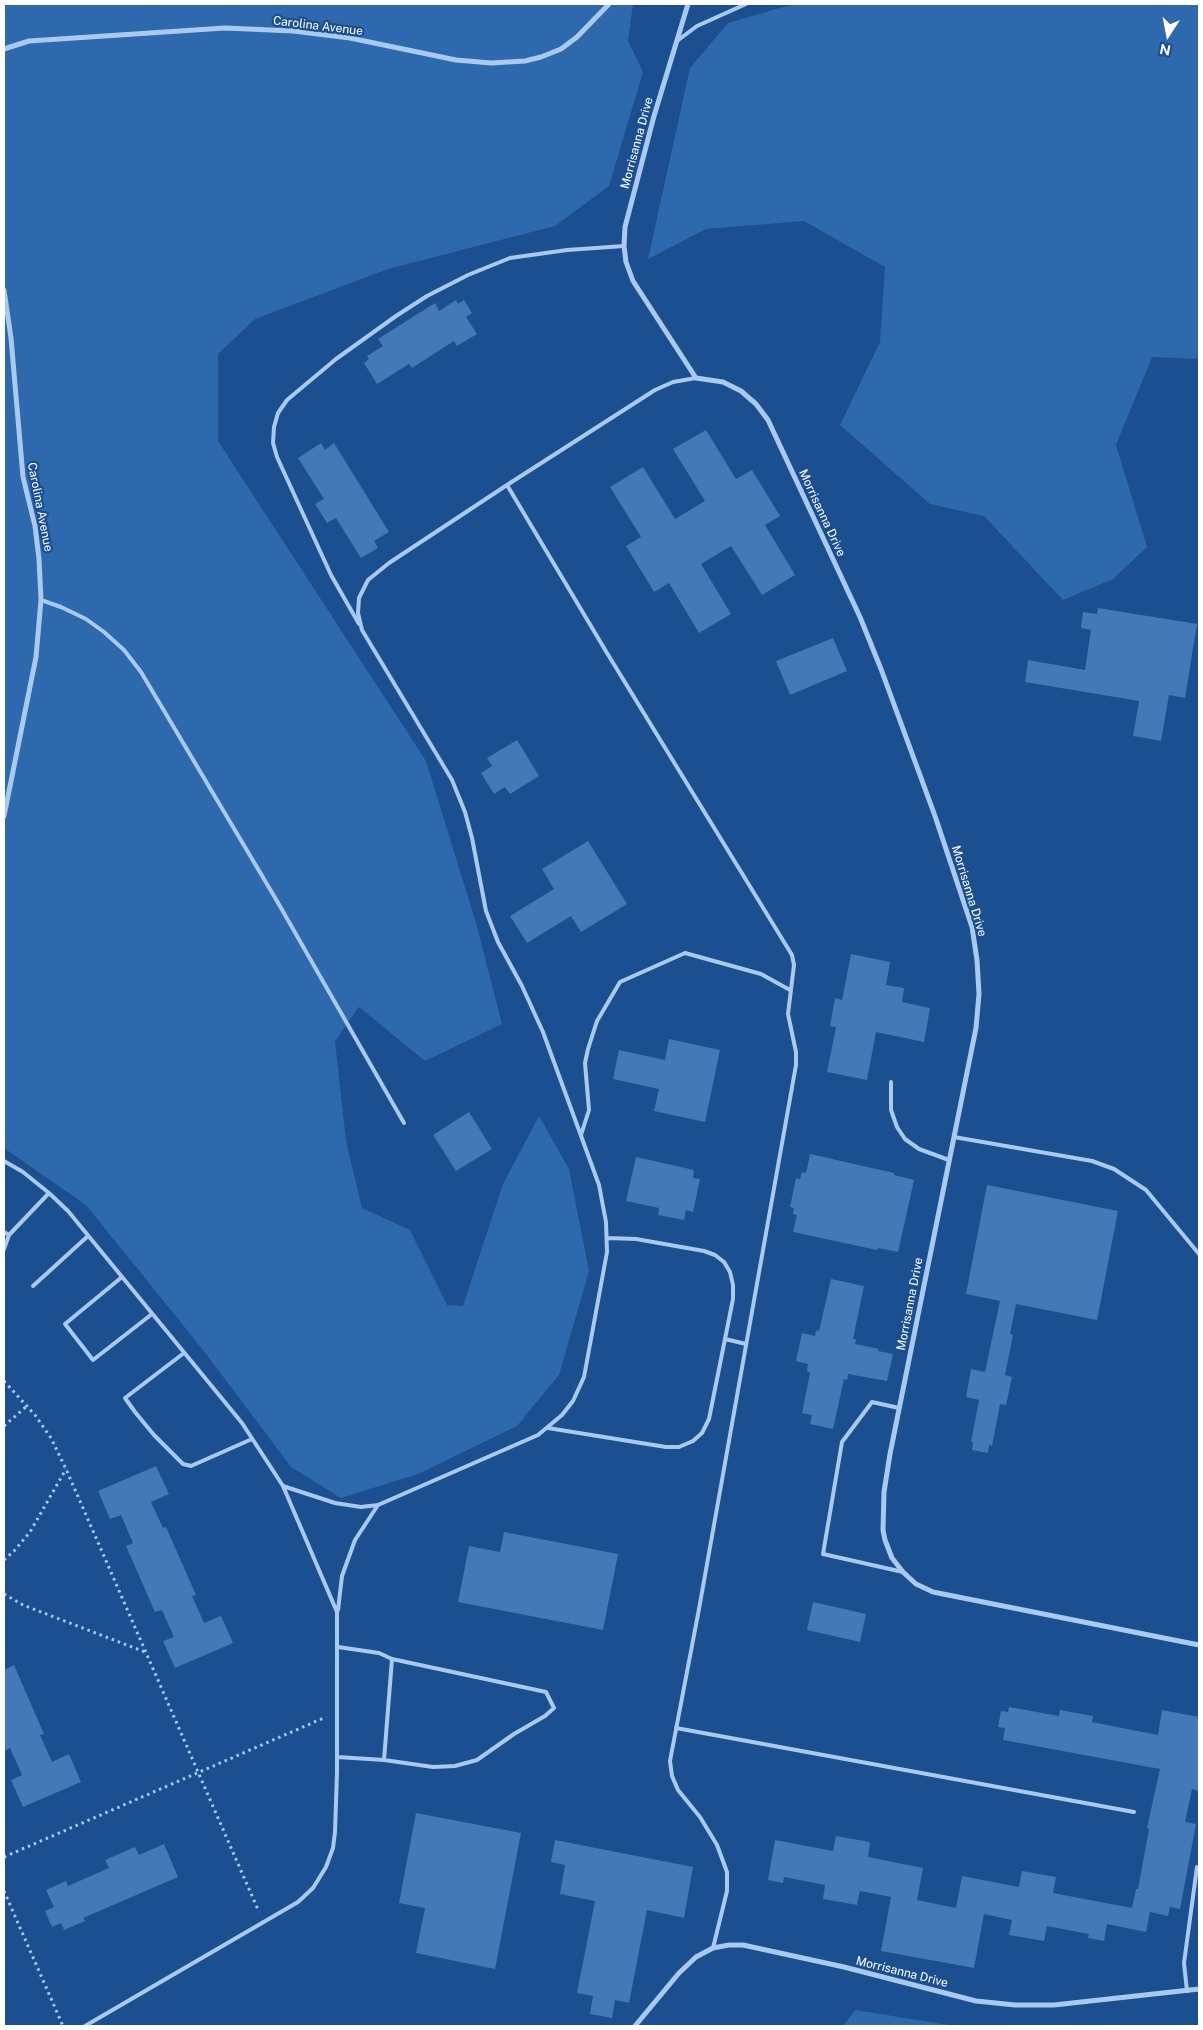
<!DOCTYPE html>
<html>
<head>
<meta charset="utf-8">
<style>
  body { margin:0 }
  #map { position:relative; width:1203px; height:2030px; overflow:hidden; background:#1b4f8f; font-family:"Public Sans",sans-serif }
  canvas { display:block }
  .frame { position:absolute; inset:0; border:5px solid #fff; pointer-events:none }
  .north { position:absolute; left:1143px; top:10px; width:50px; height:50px; -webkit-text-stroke:4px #1b4f8f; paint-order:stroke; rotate:191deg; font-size:14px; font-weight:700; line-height:20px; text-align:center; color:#fff }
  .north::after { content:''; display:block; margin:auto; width:18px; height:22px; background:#fff; clip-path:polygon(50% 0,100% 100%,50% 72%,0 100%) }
</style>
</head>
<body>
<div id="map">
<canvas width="1203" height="2030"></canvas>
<div class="frame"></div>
<div class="north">N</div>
</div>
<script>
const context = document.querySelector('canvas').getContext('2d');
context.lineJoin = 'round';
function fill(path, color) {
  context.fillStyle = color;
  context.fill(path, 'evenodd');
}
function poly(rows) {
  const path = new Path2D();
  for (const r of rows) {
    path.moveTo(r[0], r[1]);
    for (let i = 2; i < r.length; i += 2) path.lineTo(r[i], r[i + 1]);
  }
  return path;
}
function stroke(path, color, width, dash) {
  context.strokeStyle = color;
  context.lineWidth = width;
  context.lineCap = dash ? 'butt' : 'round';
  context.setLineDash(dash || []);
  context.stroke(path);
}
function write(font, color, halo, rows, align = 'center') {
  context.font = font + ' "Public Sans",sans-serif';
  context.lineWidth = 4.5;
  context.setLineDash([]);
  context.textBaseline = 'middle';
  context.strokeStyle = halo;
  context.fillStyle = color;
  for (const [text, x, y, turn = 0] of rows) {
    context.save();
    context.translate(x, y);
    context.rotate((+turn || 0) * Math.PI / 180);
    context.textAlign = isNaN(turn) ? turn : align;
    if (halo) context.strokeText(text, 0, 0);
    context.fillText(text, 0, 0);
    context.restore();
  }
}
fill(poly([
  [4,4,633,4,628,41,643,72,609,186,555,226,388,269,255,319,218,354,218,441,426,761,476,923,502,1024,425,1061,359,1007,335,1041,346,1141,362,1208,410,1230,447,1305,463,1306,503,1184,539,1116,569,1169,589,1271,559,1375,517,1426,418,1474,341,1498,291,1467,203,1350,86,1205,4,1148],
  [794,4,1199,4,1199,359,1152,357,1116,445,1147,547,1113,579,1063,600,984,516,930,504,840,425,880,342,885,267,804,221,706,229,648,259,690,68,728,23],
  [855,2010,955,2026,843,2026]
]), '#2e69ad');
fill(poly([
  [456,300,458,304,464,300,472,313,466,317,477,334,457,346,454,341,412,368,409,364,377,384,364,363,369,359,367,356,383,346,378,339,435,303,439,311],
  [706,430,736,479,752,470,780,516,765,525,795,575,762,595,731,546,701,564,731,614,699,633,669,583,654,592,626,546,641,537,610,487,643,467,675,519,705,501,673,449],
  [321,443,325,450,334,443,389,532,374,541,378,548,361,558,336,518,327,523,315,504,324,499,298,458],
  [1098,608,1197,624,1185,698,1169,695,1161,741,1133,736,1139,701,1025,682,1028,660,1085,670,1091,630,1081,628,1083,612,1097,614],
  [833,638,847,671,790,695,776,661],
  [517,740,539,776,510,794,505,787,494,794,481,773,492,766,487,758],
  [588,841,627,904,581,932,571,916,527,943,510,916,554,889,542,869],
  [851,954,890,962,886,985,904,988,902,1002,930,1008,924,1042,876,1032,867,1080,827,1072,836,1027,830,1026,835,998,842,1000],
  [669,1039,720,1050,705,1122,654,1111,659,1089,613,1079,619,1050,665,1060],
  [469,1112,492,1149,456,1171,433,1135],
  [810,1154,894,1173,894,1175,914,1180,898,1252,878,1248,877,1250,793,1232,797,1215,793,1214,794,1208,790,1207,796,1178,800,1179,802,1172,806,1173],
  [636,1157,694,1170,693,1178,700,1179,693,1212,686,1210,684,1220,658,1215,659,1208,626,1201],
  [987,1185,1118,1211,1097,1320,1016,1304,1010,1334,1013,1335,1005,1375,1012,1377,1006,1405,1000,1404,992,1446,989,1445,988,1453,972,1450,973,1442,971,1442,979,1400,966,1397,971,1369,985,1372,1000,1301,966,1294],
  [831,1279,864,1286,853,1339,856,1339,855,1344,879,1349,878,1351,893,1354,887,1381,848,1374,847,1380,844,1379,833,1429,810,1424,812,1415,802,1413,810,1373,807,1371,808,1364,796,1361,802,1333,815,1336,816,1330,819,1331],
  [156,1466,169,1494,151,1502,163,1528,166,1527,196,1595,192,1596,204,1623,221,1616,233,1643,175,1668,163,1641,174,1637,162,1610,155,1612,126,1546,133,1543,121,1515,110,1519,98,1491],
  [504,1532,618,1554,603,1630,458,1602,469,1546,500,1552],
  [813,1602,866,1614,860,1642,807,1630],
  [14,1665,44,1734,40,1735,52,1762,69,1754,81,1782,23,1807,11,1780,22,1775,10,1748,4,1751,4,1670],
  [1009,1707,1059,1716,1060,1710,1093,1716,1092,1722,1158,1735,1162,1710,1199,1717,1199,1791,1192,1789,1185,1822,1196,1824,1180,1909,1170,1907,1168,1916,1150,1912,1146,1932,1107,1924,1104,1941,1088,1938,1089,1934,1047,1926,1044,1941,1009,1935,1012,1920,984,1914,974,1968,881,1951,891,1897,860,1891,857,1905,823,1899,825,1885,784,1877,783,1883,768,1880,775,1840,833,1851,836,1836,870,1842,868,1857,923,1868,917,1900,956,1908,962,1876,1019,1887,1022,1871,1056,1877,1053,1893,1132,1908,1136,1889,1138,1889,1149,1829,1147,1828,1160,1769,1003,1740,1005,1728,998,1727,1001,1711,1008,1712],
  [416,1813,521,1833,495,1969,416,1953,425,1908,399,1903],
  [555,1840,693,1867,684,1918,647,1910,629,2003,615,2000,612,2018,590,2014,593,1996,577,1993,595,1901,560,1894,565,1865,551,1862],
  [164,1844,178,1877,83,1918,85,1921,64,1930,61,1923,52,1927,45,1911,54,1907,46,1890,66,1881,68,1886,109,1868,105,1860,135,1847,139,1855]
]), '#4478b7');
stroke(poly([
  [4,1381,35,1415,51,1438,66,1469,259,1912],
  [4,1426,28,1405],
  [4,1560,14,1551,30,1532,66,1469],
  [4,1594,23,1605,145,1652],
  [4,1857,326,1717],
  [4,1891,63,2026]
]), '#a9c9ee', 3, [2.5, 4]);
stroke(poly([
  [677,41,697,26,746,4],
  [507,485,607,653,792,955,794,965,788,1014,796,1052,796,1065,699,1609,670,1761,672,1776,678,1790,700,1817,717,1845,727,1872,727,1891,713,1948],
  [41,600,61,607,86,619,104,632,124,650,141,672,277,901,404,1123],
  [359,624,331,575,277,457,273,443,274,427,278,413,287,400,336,359,396,316,427,296,468,275,510,258,567,250,624,246],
  [891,1082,891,1110,897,1127,905,1139,919,1149,949,1160],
  [581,1135,589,1110,585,1063,588,1049,597,1021,620,982,685,953,761,974,790,990],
  [954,1137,1092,1161,1114,1169,1146,1190,1199,1254],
  [4,1161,23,1172,49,1193,68,1211,242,1423,283,1486,337,1612,337,1772,335,1832,333,1848,326,1867,313,1888,298,1902,85,2026],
  [4,1232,9,1235,49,1193],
  [608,1238,636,1239,704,1251,715,1255,724,1262,730,1272,733,1285,733,1299,725,1339,746,1344],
  [4,1249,9,1235],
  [122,1277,65,1324,93,1360,152,1314],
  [33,1286,88,1236],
  [184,1353,125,1398,135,1412,154,1435,183,1464,191,1466,252,1439],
  [899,1408,872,1402,842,1442,823,1554,903,1572],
  [548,1428,666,1447,679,1447,693,1441,702,1433,709,1419,725,1339],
  [283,1486,335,1503,361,1507,378,1505,538,1435,562,1415,573,1401,584,1377,607,1252,606,1222,599,1185,543,1032,522,986,498,942,486,911,472,838,465,812,452,780,362,630,358,613,359,598,368,580,389,563,507,485,655,390,673,382,696,378],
  [338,1610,342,1576,355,1540,378,1505],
  [676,1728,1134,1812],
  [337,1757,384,1760,433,1767,455,1766,477,1760,514,1734,545,1716,554,1708,546,1692,392,1659,379,1653,338,1647],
  [384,1760,392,1659],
  [1187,1991,1184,1963,1197,1867]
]), '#a9c9ee', 4);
stroke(poly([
  [688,4,654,116,625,227,624,246,626,262,633,281,696,378,723,382,741,391,756,404,768,420,860,617,881,669,935,816,972,927,977,960,979,994,976,1028,890,1454,884,1492,883,1530,885,1540,892,1558,903,1572,916,1584,933,1592,1199,1645],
  [4,49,29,41,225,28,293,31,350,38,456,60,491,63,525,61,541,57,561,49,577,37,609,4],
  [4,290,11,338,23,477,35,526,39,559,41,600,36,657,4,816],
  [635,2026,679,1973,696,1957,713,1948,729,1945,743,1945,844,1967,976,2001,1015,2005,1054,2005,1199,1989]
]), '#a9c9ee', 5);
write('12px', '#fff', '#1b4f8f', [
  ["Carolina Avenue",318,26,7],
  ["Morrisanna Drive",637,143,-75],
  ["Carolina Avenue",40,507,79],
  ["Morrisanna Drive",822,513,65],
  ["Morrisanna Drive",969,891,73],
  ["Morrisanna Drive",910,1304,-79],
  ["Morrisanna Drive",902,1972,14]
]);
</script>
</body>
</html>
